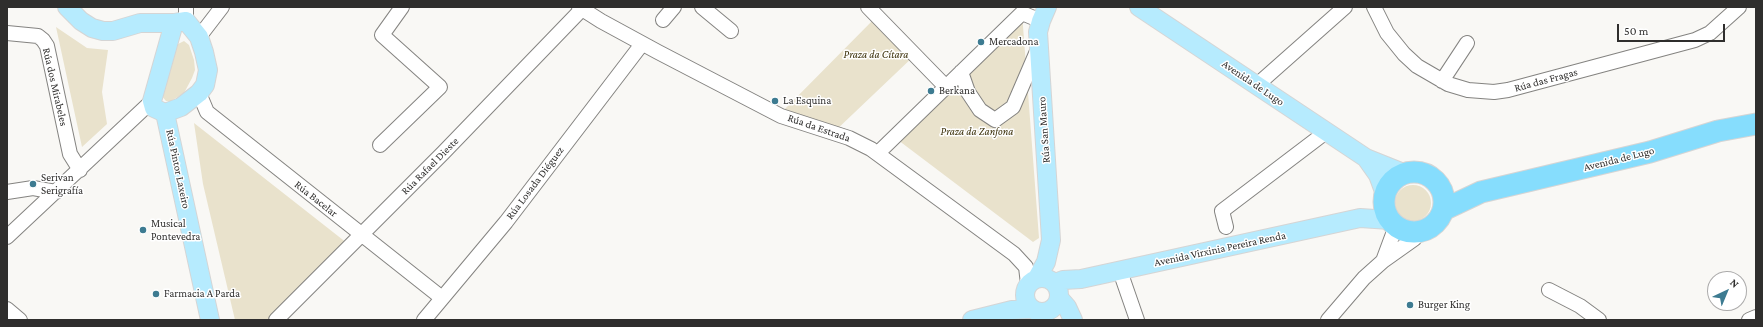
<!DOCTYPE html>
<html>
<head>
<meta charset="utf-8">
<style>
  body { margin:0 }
  #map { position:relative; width:1763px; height:327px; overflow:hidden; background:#f9f8f5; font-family:"Crimson Pro",serif }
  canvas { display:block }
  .frame { position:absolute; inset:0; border:8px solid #2f2e2d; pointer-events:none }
  .north { position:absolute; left:1707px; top:271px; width:40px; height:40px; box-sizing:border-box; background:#fff; border:1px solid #acabab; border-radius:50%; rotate:44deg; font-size:11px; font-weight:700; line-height:16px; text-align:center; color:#2f2e2d }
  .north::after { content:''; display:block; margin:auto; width:14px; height:18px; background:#3d7b91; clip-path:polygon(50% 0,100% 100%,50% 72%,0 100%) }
  .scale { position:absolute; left:1617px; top:24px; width:108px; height:18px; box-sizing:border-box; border:2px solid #2f2e2d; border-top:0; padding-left:5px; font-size:12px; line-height:14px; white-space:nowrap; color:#2f2e2d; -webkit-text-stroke:3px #fff; paint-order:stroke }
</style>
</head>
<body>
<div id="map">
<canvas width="1763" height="327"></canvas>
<div class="frame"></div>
<div class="north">N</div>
<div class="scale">50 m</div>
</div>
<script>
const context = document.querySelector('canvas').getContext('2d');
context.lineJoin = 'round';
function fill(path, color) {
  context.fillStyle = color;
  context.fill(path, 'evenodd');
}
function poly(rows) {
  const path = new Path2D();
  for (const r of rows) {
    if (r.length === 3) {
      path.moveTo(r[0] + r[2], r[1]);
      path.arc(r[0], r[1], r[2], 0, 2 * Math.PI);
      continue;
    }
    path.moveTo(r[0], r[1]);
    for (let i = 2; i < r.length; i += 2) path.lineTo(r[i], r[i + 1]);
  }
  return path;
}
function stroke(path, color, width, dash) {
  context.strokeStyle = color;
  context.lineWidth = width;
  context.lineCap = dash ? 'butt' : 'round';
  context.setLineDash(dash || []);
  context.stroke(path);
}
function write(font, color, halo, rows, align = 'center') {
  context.font = font + ' "Crimson Pro",serif';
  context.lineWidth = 3;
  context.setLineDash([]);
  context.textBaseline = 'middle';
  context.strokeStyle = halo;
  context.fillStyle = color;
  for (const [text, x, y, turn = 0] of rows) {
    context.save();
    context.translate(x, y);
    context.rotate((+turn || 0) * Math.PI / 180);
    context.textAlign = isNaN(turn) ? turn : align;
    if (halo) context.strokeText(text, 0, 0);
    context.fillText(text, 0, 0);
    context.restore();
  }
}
fill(poly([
  [1022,13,1039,238,1033,242,894,137],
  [877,16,915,55,833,133,779,115],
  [56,27,87,48,108,50,102,92,107,124,82,147],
  [184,41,189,45,194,60,195,70,192,78,184,93,171,101,166,101,161,95,178,44],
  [194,123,352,247,273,320,235,320,203,184],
  [1413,203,18]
]), '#e9e2cc');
const minor = poly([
  [579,7,601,21,658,52,781,116,849,138,871,149,1014,254,1026,267,1028,284],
  [702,7,731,31],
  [868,7,946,87],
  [1374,7,1387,33,1404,54,1417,66,1448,84,1468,90,1494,92,1508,90,1695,40,1710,33,1739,7],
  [663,20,674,7],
  [186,21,186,7],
  [7,33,38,36,43,40,47,46,70,154,80,170],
  [199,37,222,7],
  [961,72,968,92,980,110,995,120,1013,107,1038,49],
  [1442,81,1467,43],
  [1257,85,1345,7],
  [199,93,207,112,442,298],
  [380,145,440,87,382,35,402,7],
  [878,153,1022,13,1041,21],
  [7,192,33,188,56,192],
  [1226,227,1222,211,1326,132],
  [7,237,152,101],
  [1383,261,1396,226],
  [1120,271,1137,320],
  [1549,290,1580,306,1599,320],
  [7,309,20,320],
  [276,320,443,153,582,9],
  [424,320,506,222,642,44],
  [1328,320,1364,278,1383,261,1414,239,1417,232],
  [1749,320,1756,317]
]);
const major = poly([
  [67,7,81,21,92,28,103,31,113,31,140,23,174,23],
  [1139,7,1366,158,1406,174],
  [186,21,199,37,204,52,208,70,205,85,199,93,181,107,165,113,154,108,152,101,174,23,186,21],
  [165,113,210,320],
  [1366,158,1378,175,1385,194],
  [1042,295,17],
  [1037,278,1046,262,1051,240,1038,32,1041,21,1047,7],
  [1055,283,1063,280,1081,279,1360,218,1390,220],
  [1060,299,1067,307,1073,320],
  [972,320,1012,310,1032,309]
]);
const highway = poly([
  [1414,202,30],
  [1443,210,1481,192,1650,152,1718,131,1756,124]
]);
stroke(minor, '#848380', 16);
stroke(major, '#d5d5d5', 20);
stroke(highway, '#d5d5d5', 23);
stroke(minor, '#fff', 14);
stroke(major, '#b6ebfe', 18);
stroke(highway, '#86ddfd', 21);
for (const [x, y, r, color] of [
  [981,42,4,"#3d7b91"],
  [931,91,4,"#3d7b91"],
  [775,101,4,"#3d7b91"],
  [33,184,4,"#3d7b91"],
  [143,230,4,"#3d7b91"],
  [156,294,4,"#3d7b91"],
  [1410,305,4,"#3d7b91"]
]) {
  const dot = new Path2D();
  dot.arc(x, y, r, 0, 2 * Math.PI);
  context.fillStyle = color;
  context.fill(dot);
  stroke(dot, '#fff', 1.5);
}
write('11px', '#2f2e2d', '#fff', [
  ["Mercadona",989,42],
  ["Berkana",939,91],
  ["La Esquina",783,101],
  ["Serivan",41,178],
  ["Serigrafía",41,191],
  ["Musical",151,224],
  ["Pontevedra",151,237],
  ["Farmacia A Parda",164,294],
  ["Burger King",1418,305]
], 'left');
write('italic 11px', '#3c310a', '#fff', [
  ["Praza da Cítara",876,55],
  ["Praza da Zanfona",977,132]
]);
write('11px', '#2f2e2d', '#fff', [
  ["Rúa das Fragas",1546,80,-15],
  ["Avenida de Lugo",1253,83,34],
  ["Rúa dos Mirabeles",55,87,77],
  ["Rúa da Estrada",819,128,19],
  ["Rúa San Mauro",1044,130,-94],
  ["Avenida de Lugo",1619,159,-14],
  ["Rúa Rafael Dieste",430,166,-45],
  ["Rúa Pintor Laxeiro",178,169,78],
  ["Rúa Losada Diéguez",535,183,-53],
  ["Rúa Bacelar",316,199,38],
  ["Avenida Virxinia Pereira Renda",1220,249,-12]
]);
</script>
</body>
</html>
